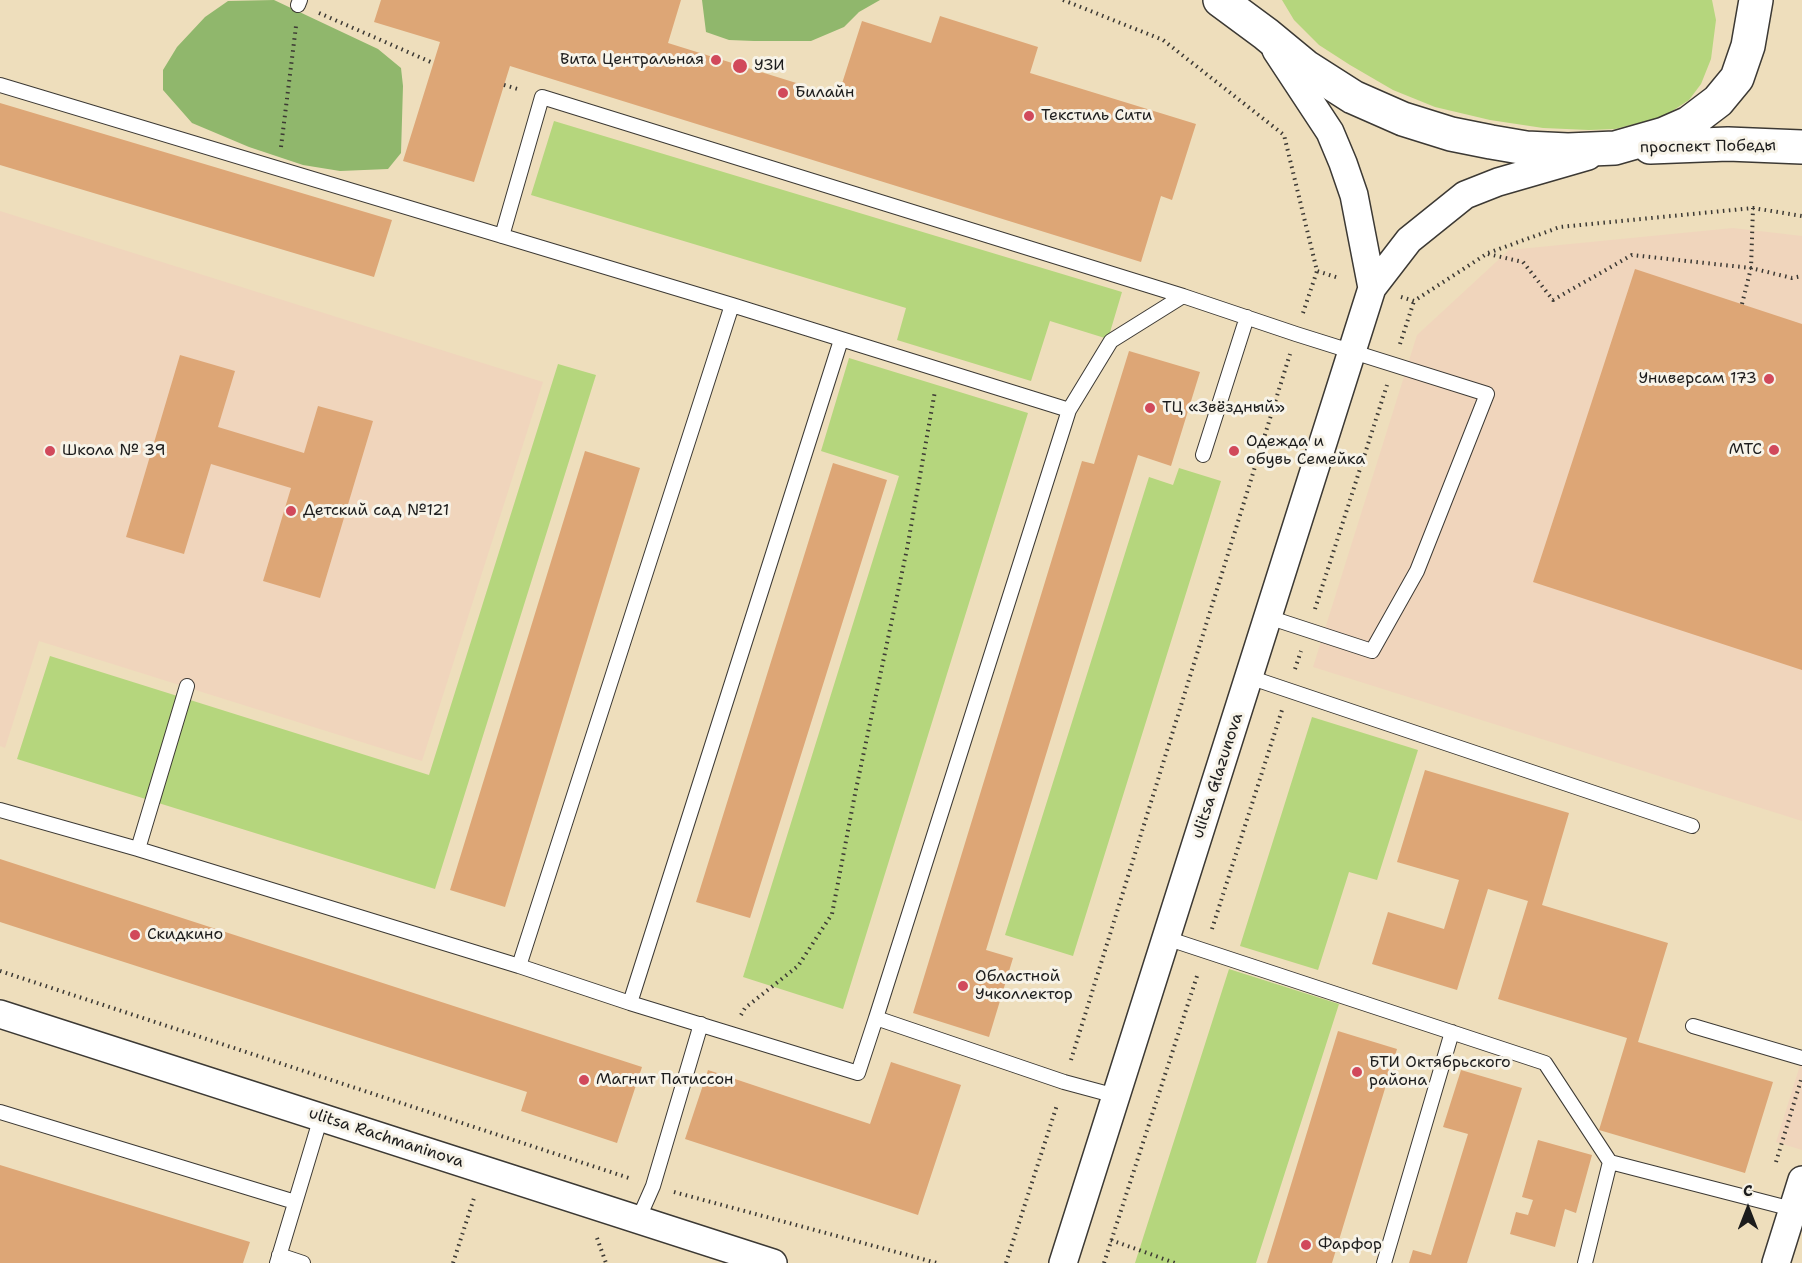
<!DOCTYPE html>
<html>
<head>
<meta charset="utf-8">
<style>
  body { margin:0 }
  #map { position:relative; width:1802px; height:1263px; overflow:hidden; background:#eedebc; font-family:"Shantell Sans",sans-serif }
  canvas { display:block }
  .north { position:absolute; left:1718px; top:1179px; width:60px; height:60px; -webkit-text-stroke:4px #f7f3e8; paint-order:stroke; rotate:0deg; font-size:16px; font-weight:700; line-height:24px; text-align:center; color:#1c1c1c }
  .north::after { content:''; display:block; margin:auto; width:21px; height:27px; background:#1c1c1c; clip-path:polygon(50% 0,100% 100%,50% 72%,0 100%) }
</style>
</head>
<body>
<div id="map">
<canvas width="1802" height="1263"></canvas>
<div class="north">С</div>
</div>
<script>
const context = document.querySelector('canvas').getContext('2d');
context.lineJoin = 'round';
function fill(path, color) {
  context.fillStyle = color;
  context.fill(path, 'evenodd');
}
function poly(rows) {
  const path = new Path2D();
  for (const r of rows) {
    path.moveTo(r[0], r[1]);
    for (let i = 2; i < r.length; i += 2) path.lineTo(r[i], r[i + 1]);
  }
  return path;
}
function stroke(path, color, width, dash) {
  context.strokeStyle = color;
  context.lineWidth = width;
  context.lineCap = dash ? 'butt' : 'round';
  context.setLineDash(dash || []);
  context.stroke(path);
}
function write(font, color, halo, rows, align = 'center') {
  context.font = font + ' "Shantell Sans",sans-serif';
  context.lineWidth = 6;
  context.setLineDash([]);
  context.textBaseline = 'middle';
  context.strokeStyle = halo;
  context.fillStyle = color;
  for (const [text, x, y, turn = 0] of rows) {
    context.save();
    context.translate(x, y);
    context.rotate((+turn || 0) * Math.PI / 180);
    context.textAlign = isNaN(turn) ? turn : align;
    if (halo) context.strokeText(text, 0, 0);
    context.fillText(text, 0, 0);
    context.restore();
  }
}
fill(poly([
  [0,211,543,382,422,761,39,641,5,748,0,746],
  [1733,228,1802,236,1802,821,1313,667,1417,335,1509,250],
  [1802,1059,1802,1150,1776,1142]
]), '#f0d5bc');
fill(poly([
  [1282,0,1712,0,1716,20,1711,59,1701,84,1689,100,1663,117,1615,129,1589,130,1543,128,1490,120,1435,107,1393,90,1350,65,1319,45,1294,20],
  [554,121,1122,292,1108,339,1050,321,1031,381,897,340,906,308,531,195],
  [849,358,1028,413,843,1009,743,977,899,476,821,451],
  [558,364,596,375,435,889,17,759,50,656,429,775],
  [1179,468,1221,481,1073,956,1005,935,1149,477,1173,485],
  [1312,717,1418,750,1377,880,1349,872,1318,970,1240,946],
  [1229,969,1339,1004,1256,1263,1135,1263]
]), '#b5d67d');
fill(poly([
  [274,0,378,49,401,68,403,86,401,153,388,169,340,171,303,165,249,147,192,123,163,90,163,70,177,47,205,17,228,1],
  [702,0,880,0,859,12,844,27,811,41,754,41,729,40,706,32]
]), '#90b76c');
fill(poly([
  [381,0,681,0,668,43,838,96,862,21,931,43,940,16,1038,47,1030,73,1196,124,1172,200,1161,196,1141,262,510,66,474,182,403,161,440,42,374,22],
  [0,103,392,220,374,277,0,165],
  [1635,269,1802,324,1802,670,1533,582],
  [1129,351,1200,372,1171,466,1138,455,986,950,1013,958,989,1037,913,1013,1082,461,1094,464],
  [180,355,235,371,218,427,304,453,318,406,373,421,320,598,263,581,291,488,211,464,184,554,126,537],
  [585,451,640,468,505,907,450,890],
  [833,463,887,480,750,918,696,902],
  [1425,770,1569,813,1542,905,1668,943,1638,1042,1773,1082,1745,1173,1599,1130,1627,1038,1498,999,1528,901,1488,889,1457,990,1372,964,1388,912,1444,929,1459,880,1397,862],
  [0,859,642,1067,617,1143,521,1111,527,1092,0,922],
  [1338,1031,1397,1049,1332,1263,1267,1263],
  [891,1062,961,1085,918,1215,685,1139,708,1070,870,1124],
  [1461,1070,1522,1088,1467,1263,1409,1263,1413,1250,1431,1255,1468,1134,1443,1127],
  [1538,1140,1592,1155,1576,1213,1565,1209,1555,1247,1510,1234,1516,1212,1528,1215,1533,1200,1522,1197],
  [0,1165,250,1242,243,1263,0,1263]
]), '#dda676');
const lane = poly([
  [298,5,300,0],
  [0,85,732,305,1069,410,1111,341,1183,296,1296,334,1487,394,1417,571,1372,651,1268,617],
  [502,236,542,97,1183,296],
  [1203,455,1247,317],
  [1249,677,1692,826],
  [0,810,138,849,519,966,630,1003,858,1073,876,1018,1064,1082,1116,1096],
  [138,849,187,686],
  [1166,938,1545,1063,1610,1162,1796,1210],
  [519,966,732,305],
  [630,1003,841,340],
  [876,1018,1069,410],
  [1693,1026,1802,1058],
  [0,1112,295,1202],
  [638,1220,653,1186,701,1024],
  [279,1255,303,1263],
  [277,1263,321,1117],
  [1384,1263,1452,1032],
  [1585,1263,1610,1162]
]);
const street = poly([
  [1276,50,1330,132,1343,163,1354,195,1372,288],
  [0,1014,773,1263],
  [1063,1263,1372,288,1409,240,1465,195,1498,182,1588,156],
  [1776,1263,1802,1180]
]);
const primary = poly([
  [1220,0,1266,34,1306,67,1353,97,1403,119,1451,134,1491,142,1526,148,1568,150,1615,148,1664,134,1689,123,1718,101,1737,78,1748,46,1756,0],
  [1650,147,1728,144,1802,147]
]);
stroke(lane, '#3c3934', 16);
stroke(street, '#3c3934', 30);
stroke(primary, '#3c3934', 36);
stroke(poly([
  [1063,0,1163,40,1284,135,1317,271,1339,278],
  [319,13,433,63],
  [504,85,521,90],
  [281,147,296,26],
  [1488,254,1523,262,1553,300,1632,255,1751,268,1792,278,1802,276],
  [1401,297,1414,301,1488,253,1560,227,1753,208,1802,216],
  [1742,304,1751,268,1753,208],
  [1303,313,1317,271],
  [1400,344,1414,301],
  [1315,609,1387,385],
  [1295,669,1301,651],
  [1212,929,1282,710],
  [0,971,632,1179],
  [741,1015,745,1008,798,966,832,914,855,794,907,549,935,391],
  [1071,1060,1290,354],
  [1776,1162,1801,1080],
  [674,1192,937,1263],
  [597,1238,606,1263],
  [1111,1240,1175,1263],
  [453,1263,474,1198],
  [1006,1263,1057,1105],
  [1104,1263,1198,973]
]), '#3c3934', 4, [1.5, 4.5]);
stroke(lane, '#fff', 14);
stroke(street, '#fff', 27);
stroke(primary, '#fff', 33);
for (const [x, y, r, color] of [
  [716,60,6,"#d1495b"],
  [740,66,8,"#d1495b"],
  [783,93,6,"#d1495b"],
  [1029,116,6,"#d1495b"],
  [1769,379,6,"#d1495b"],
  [1150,408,6,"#d1495b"],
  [1774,450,6,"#d1495b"],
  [50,451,6,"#d1495b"],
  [1234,451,6,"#d1495b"],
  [291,511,6,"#d1495b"],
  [135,935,6,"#d1495b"],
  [963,986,6,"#d1495b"],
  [1357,1072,6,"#d1495b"],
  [584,1080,6,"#d1495b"],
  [1306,1245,6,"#d1495b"]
]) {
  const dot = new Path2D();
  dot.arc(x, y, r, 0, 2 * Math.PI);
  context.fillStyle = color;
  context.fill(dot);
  stroke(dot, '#f7f3e8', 2);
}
write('16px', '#1c1c1c', '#f7f3e8', [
  ["Вита Центральная",704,60,"right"],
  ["УЗИ",754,66],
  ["Билайн",795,93],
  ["Текстиль Сити",1041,116],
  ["Универсам 173",1757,379,"right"],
  ["ТЦ «Звёздный»",1162,408],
  ["Одежда и",1246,442],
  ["обувь Семейка",1246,460],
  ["МТС",1762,450,"right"],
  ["Школа № 39",62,451],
  ["Детский сад №121",303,511],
  ["Скидкино",147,935],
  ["Областной",975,977],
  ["Учколлектор",975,995],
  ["БТИ Октябрьского",1369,1063],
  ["района",1369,1081],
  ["Магнит Патиссон",596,1080],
  ["Фарфор",1318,1245]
], 'left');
write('16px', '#1c1c1c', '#f7f3e8', [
  ["проспект Победы",1708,147,-1],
  ["ulitsa Glazunova",1218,776,-72],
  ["ulitsa Rachmaninova",386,1138,18]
]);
</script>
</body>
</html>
